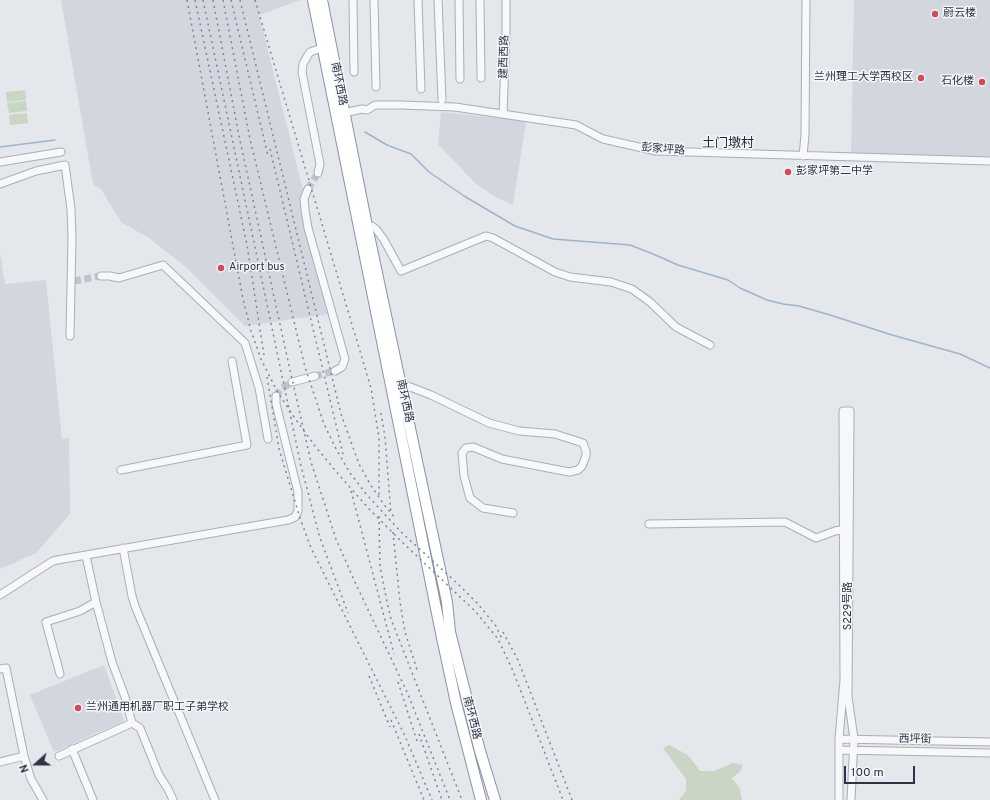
<!DOCTYPE html>
<html>
<head>
<meta charset="utf-8">
<style>
  body { margin:0 }
  #map { position:relative; width:990px; height:800px; overflow:hidden; background:#e4e7ec; font-family:Overpass,sans-serif }
  canvas { display:block }
  .north { position:absolute; left:16px; top:744px; width:40px; height:40px; -webkit-text-stroke:3px #f4f6f9; paint-order:stroke; rotate:249deg; font-size:11px; font-weight:700; line-height:16px; text-align:center; color:#2b3445 }
  .north::after { content:''; display:block; margin:auto; width:14px; height:18px; background:#2b3445; clip-path:polygon(50% 0,100% 100%,50% 72%,0 100%) }
  .scale { position:absolute; left:844px; top:766px; width:71px; height:18px; box-sizing:border-box; border:2px solid #2b3445; border-top:0; padding-left:5px; font-size:12px; line-height:14px; white-space:nowrap; color:#2b3445; -webkit-text-stroke:3px #f4f6f9; paint-order:stroke }
</style>
</head>
<body>
<div id="map">
<canvas width="990" height="800"></canvas>
<div class="north">N</div>
<div class="scale">100 m</div>
</div>
<script>
const context = document.querySelector('canvas').getContext('2d');
context.lineJoin = 'round';
function fill(path, color) {
  context.fillStyle = color;
  context.fill(path, 'evenodd');
}
function poly(rows) {
  const path = new Path2D();
  for (const r of rows) {
    path.moveTo(r[0], r[1]);
    for (let i = 2; i < r.length; i += 2) path.lineTo(r[i], r[i + 1]);
  }
  return path;
}
function stroke(path, color, width, dash) {
  context.strokeStyle = color;
  context.lineWidth = width;
  context.lineCap = dash ? 'butt' : 'round';
  context.setLineDash(dash || []);
  context.stroke(path);
}
function write(font, color, halo, rows, align = 'center') {
  context.font = font + ' Overpass,"Noto Sans SC",sans-serif';
  context.lineWidth = 3;
  context.setLineDash([]);
  context.textBaseline = 'middle';
  context.strokeStyle = halo;
  context.fillStyle = color;
  for (const [text, x, y, turn = 0] of rows) {
    context.save();
    context.translate(x, y);
    context.rotate((+turn || 0) * Math.PI / 180);
    context.textAlign = isNaN(turn) ? turn : align;
    if (halo) context.strokeText(text, 0, 0);
    context.fillText(text, 0, 0);
    context.restore();
  }
}
fill(poly([
  [61,0,300,0,259,15,334,313,245,326,187,268,149,238,121,222,101,189,93,184],
  [854,0,990,0,990,156,851,157],
  [441,112,526,121,513,205,494,196,476,184,438,144],
  [0,253,5,284,46,280,62,439,69,438,70,514,36,553,0,569],
  [104,665,124,721,54,752,30,695]
]), '#d2d6de');
fill(poly([
  [25,90,26,100,7,102,6,92],
  [26,101,27,111,9,113,7,103],
  [27,113,28,123,10,125,9,115],
  [670,745,689,756,700,771,714,771,733,763,743,765,740,772,732,778,740,789,742,800,679,800,686,791,686,779,663,748]
]), '#c9d6c5');
stroke(poly([
  [365,132,387,145,411,154,429,172,464,196,515,226,553,239,630,245,653,254,678,265,728,280,740,288,767,300,783,304,799,306,830,315,892,335,960,354,990,368],
  [0,147,55,140]
]), '#9fb4cc', 1.5);
stroke(poly([
  [308,189,318,173],
  [74,281,101,276],
  [315,376,335,371],
  [276,396,281,389,292,382]
]), '#bfc3cb', 7, [7, 3.5]);
const minor = poly([
  [353,0,354,72],
  [374,0,376,87],
  [418,0,421,89],
  [438,0,442,100],
  [459,0,460,79],
  [480,0,481,78],
  [344,113,362,109,367,110,375,105,401,105,455,107,576,125,603,139,656,151,990,161],
  [503,114,506,32,506,0],
  [803,156,805,135,806,0],
  [0,162,61,152],
  [318,173,320,164,302,72,303,64,308,55,310,52,322,48],
  [0,184,36,171,65,165,71,209,72,238,70,336],
  [308,189,304,199,305,210,308,228,345,359,342,367,335,371],
  [367,226,372,226,376,229,384,240,401,271,486,236,493,238,555,272,570,277,611,282,632,289,650,302,676,327,710,345],
  [101,276,110,276,119,278,163,265,245,343,259,388,268,439],
  [292,382,315,376],
  [400,383,431,395,489,423,519,431,555,434,583,443,586,451,586,456,582,466,578,470,569,472,502,459,473,447,466,448,462,453,464,476,470,498,483,508,513,513],
  [121,470,247,445,232,361],
  [649,524,785,522,816,538,835,531,847,529],
  [123,548,132,596,135,606,215,800],
  [0,595,45,566,53,561,63,559,288,520,295,517,298,511,298,492,276,404,276,396],
  [0,669,6,668,24,756,0,762],
  [60,674,46,622,80,611,96,602],
  [132,723,140,728,159,775,168,789,173,800],
  [839,739,990,742],
  [72,749,93,800],
  [839,750,990,753],
  [24,756,31,779,43,800],
  [59,756,132,723,125,697,112,662,96,602,86,556],
  [839,800,839,739,844,680,843,411,850,411,848,697,854,739,851,800]
]);
const highway = poly([
  [313,0,441,633,456,703,481,800],
  [322,0,367,226,447,602,450,632,480,751,495,800]
]);
stroke(minor, '#a9aeb7', 9);
stroke(highway, '#8b94a3', 12);
stroke(minor, '#f7f8fa', 7);
stroke(highway, '#fff', 10);
stroke(poly([
  [187,0,243,299,251,331,261,359,277,391,294,417,315,446,339,475,371,511,402,542,476,612,498,639,513,671,563,800],
  [195,0,247,245,264,355],
  [203,0,301,466,320,538,348,613],
  [213,0,239,136,290,370,311,462,336,539,354,580,407,692,450,800],
  [223,0,250,139,305,367,324,424,335,447,350,473,367,495,401,532,459,585,478,604,496,626,502,639],
  [231,0,268,156],
  [240,0,341,414,359,464,370,484,385,506,396,519],
  [255,0,371,388,379,438,379,498],
  [270,149,343,454],
  [267,377,279,449,300,518,311,548,405,736,432,800],
  [381,413,385,437,391,514],
  [351,491,394,654],
  [379,516,380,566,387,602,391,619,462,800],
  [393,532,400,602,405,632,418,673],
  [503,632,518,660,572,800],
  [369,676,390,727],
  [398,682,417,741],
  [391,720,424,800],
  [419,734,442,800]
]), '#7d8696', 1.5, [2, 4]);
for (const [x, y, r, color] of [
  [935,14,4,"#d1495b"],
  [921,78,4,"#d1495b"],
  [982,82,4,"#d1495b"],
  [788,172,4,"#d1495b"],
  [221,268,4,"#d1495b"],
  [78,708,4,"#d1495b"]
]) {
  const dot = new Path2D();
  dot.arc(x, y, r, 0, 2 * Math.PI);
  context.fillStyle = color;
  context.fill(dot);
  stroke(dot, '#f4f6f9', 1.5);
}
write('11px', '#2b3445', '#f4f6f9', [
  ["蔚云楼",943,14],
  ["兰州理工大学西校区",913,78,"right"],
  ["石化楼",974,82,"right"],
  ["彭家坪第二中学",796,172],
  ["Airport bus",229,268],
  ["兰州通用机器厂职工子弟学校",86,708]
], 'left');
write('11px', '#2b3445', '#f4f6f9', [
  ["建西西路",505,57,-88],
  ["南环西路",338,84,79],
  ["彭家坪路",663,150,5],
  ["南环西路",404,401,78],
  ["S229号路",849,606,-90],
  ["南环西路",471,718,76],
  ["西坪街",915,740,1]
]);
write('13px', '#1d2536', '#f4f6f9', [
  ["土门墩村",728,144]
]);
</script>
</body>
</html>
